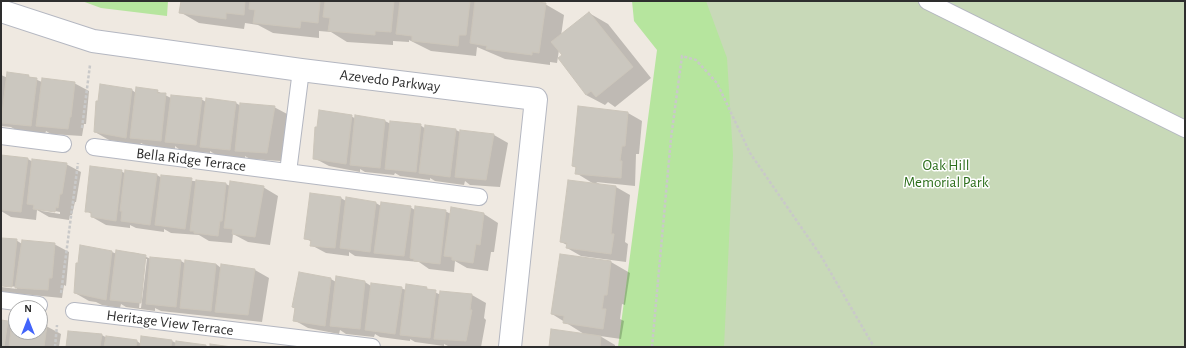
<!DOCTYPE html>
<html>
<head>
<meta charset="utf-8">
<style>
  body { margin:0 }
  #map { position:relative; width:1186px; height:348px; overflow:hidden; background:#efe9e1; font-family:"Alegreya Sans",sans-serif }
  canvas { display:block }
  .frame { position:absolute; inset:0; border:2px solid #2e2e2e; pointer-events:none }
  .north { position:absolute; left:8px; top:300px; width:40px; height:40px; box-sizing:border-box; background:#fff; border:1px solid #ababab; border-radius:50%; rotate:0deg; font-size:11px; font-weight:700; line-height:16px; text-align:center; color:#2e2e2e }
  .north::after { content:''; display:block; margin:auto; width:14px; height:18px; background:#4264fb; clip-path:polygon(50% 0,100% 100%,50% 72%,0 100%) }
</style>
</head>
<body>
<div id="map">
<canvas width="1186" height="348"></canvas>
<div class="frame"></div>
<div class="north">N</div>
</div>
<script>
const context = document.querySelector('canvas').getContext('2d');
context.lineJoin = 'round';
function fill(path, color) {
  context.fillStyle = color;
  context.fill(path, 'evenodd');
}
function poly(rows) {
  const path = new Path2D();
  for (const r of rows) {
    path.moveTo(r[0], r[1]);
    for (let i = 2; i < r.length; i += 2) path.lineTo(r[i], r[i + 1]);
  }
  return path;
}
function stroke(path, color, width, dash) {
  context.strokeStyle = color;
  context.lineWidth = width;
  context.lineCap = dash ? 'butt' : 'round';
  context.setLineDash(dash || []);
  context.stroke(path);
}
function write(font, color, halo, rows, align = 'center') {
  context.font = font + ' "Alegreya Sans",sans-serif';
  context.lineWidth = 3;
  context.setLineDash([]);
  context.textBaseline = 'middle';
  context.strokeStyle = halo;
  context.fillStyle = color;
  for (const [text, x, y, turn = 0] of rows) {
    context.save();
    context.translate(x, y);
    context.rotate((+turn || 0) * Math.PI / 180);
    context.textAlign = isNaN(turn) ? turn : align;
    if (halo) context.strokeText(text, 0, 0);
    context.fillText(text, 0, 0);
    context.restore();
  }
}
fill(poly([
  [82,1,168,1,167,16,101,8],
  [632,1,888,1,1185,347,618,347,657,50,634,21]
]), '#b6e59e');
fill(poly([
  [706,1,1185,1,1185,347,724,347,733,155,727,58]
]), '#c8d9b8');
fill(poly([
  [181,1,514,1,545,4,564,15,561,36,589,13,608,24,651,78,615,107,608,102,605,105,586,95,559,50,557,63,550,62,550,65,505,59,477,47,476,56,431,51,409,40,409,42,393,41,393,45,347,42,331,32,319,31,319,38,273,33,258,25,245,23,244,29,199,23,180,12],
  [1,75,8,78,28,76,42,82,74,83,89,91,86,124,84,124,82,136,51,134,46,131,45,134,16,130,11,127,1,126],
  [132,90,136,93,157,91,171,98,201,99,206,102,236,103,241,106,274,107,289,115,281,161,250,159,245,156,245,158,216,155,210,151,210,153,180,150,175,146,175,149,145,145,141,143,140,145,109,140,95,132],
  [628,113,642,121,639,154,636,154,635,186,596,182,603,186,616,187,630,195,625,242,628,244,626,262,581,256,567,248,567,245,561,242,594,184,576,173,577,168,573,166],
  [351,116,356,119,356,116,385,121,391,124,420,125,426,129,456,130,460,132,494,135,508,143,500,187,470,185,465,181,464,185,435,181,430,178,430,180,400,176,395,173,394,175,365,172,360,169,360,172,329,166,314,158],
  [1,156,28,159,33,162,66,164,81,172,76,202,75,202,72,215,70,215,69,220,49,217,37,210,36,220,11,217,1,211],
  [38,208,60,212,60,214,42,211],
  [121,171,126,174,126,171,157,175,162,178,226,184,230,186,263,187,278,196,270,245,248,242,233,234,232,243,209,241,199,235,171,233,164,229,164,232,136,228,130,225,130,228,106,225,92,217,92,214,86,211],
  [341,198,346,201,376,203,381,206,410,207,415,210,445,211,451,214,452,209,484,214,498,223,494,252,491,252,488,271,467,268,455,261,454,272,429,269,419,262,355,256,349,252,349,256,326,253,311,245,312,242,305,238],
  [1,239,16,240,22,244,54,244,69,252,66,286,64,285,62,298,1,292,1,287,17,289,17,287,1,285],
  [117,251,137,253,151,259,181,261,186,264,216,264,221,268,255,270,269,278,262,322,161,311,155,308,155,311,126,307,121,304,120,308,102,305,96,302,89,301,75,293,112,252,117,254],
  [145,259,147,259,141,308,139,308],
  [561,256,611,262,630,273,625,305,622,304,620,319,624,321,621,339,600,336,615,345,615,347,550,347,584,334,552,314],
  [299,273,331,279,336,282,337,277,365,282,371,286,401,288,406,290,407,286,426,288,441,295,441,292,472,295,486,303,484,318,486,320,481,347,450,347,444,344,444,346,415,342,410,339,410,341,380,337,375,334,374,337,346,334,340,330,339,334,308,328,294,320,296,290],
  [1,320,13,324,16,322,16,332,40,332,40,325,46,326,61,334,59,347,1,347],
  [102,335,107,338,137,341,141,344,172,341,176,343,208,347,68,347]
]), '#0003');
const building = poly([
  [181,1,245,1,244,15,226,13,226,19,179,13,181,1],
  [250,1,320,1,318,23,301,21,300,28,253,23,255,10,249,9,250,1],
  [325,1,394,1,391,32,375,31,375,35,328,31,330,18,323,17,325,1],
  [400,1,470,1,466,35,459,35,458,46,412,41,412,36,396,34,400,1],
  [475,1,528,1,546,3,539,53,532,52,532,55,486,49,487,46,470,43,475,1],
  [589,12,633,67,596,97,591,91,586,95,558,58,562,55,551,42,589,12],
  [7,72,29,75,28,77,37,78,31,126,1,123,7,72],
  [42,78,75,82,71,117,70,117,68,129,36,126,42,78],
  [100,84,132,89,126,138,94,132,96,101,98,101,100,84],
  [136,87,158,90,157,93,166,93,161,141,130,138,136,87],
  [171,95,202,98,196,145,165,142,171,95],
  [206,98,236,102,230,150,200,147,206,98],
  [240,103,275,106,267,153,235,151,240,103],
  [578,106,628,112,625,146,622,146,620,161,622,161,621,178,575,174,576,167,572,166,578,106],
  [319,110,352,115,346,164,313,159,315,127,317,127,319,110],
  [355,115,385,120,380,168,350,165,355,115],
  [390,121,421,124,416,172,385,169,390,121],
  [425,125,456,129,450,177,419,173,425,125],
  [460,130,494,134,486,180,455,177,460,130],
  [1,155,28,158,21,212,1,210,1,155],
  [32,159,67,163,62,194,60,194,58,208,56,207,55,212,33,209,34,205,27,204,32,159],
  [90,166,122,170,116,221,91,217,91,212,85,212,90,166],
  [125,170,157,174,150,225,121,221,122,211,120,211,125,170],
  [161,175,192,178,185,229,155,225,161,175],
  [196,180,226,183,222,221,220,221,218,236,194,233,194,231,190,231,196,180],
  [568,180,616,186,611,234,614,234,611,254,566,248,567,243,560,242,568,180],
  [230,181,264,186,255,237,232,234,233,229,224,228,230,181],
  [310,193,341,197,335,248,310,246,311,240,304,239,310,193],
  [346,197,376,202,370,252,340,248,346,197],
  [381,202,411,206,404,256,374,253,381,202],
  [415,206,446,210,440,264,414,261,414,259,410,258,415,206],
  [451,207,484,213,480,245,476,244,473,263,452,260,452,257,444,256,451,207],
  [1,238,17,239,12,287,1,286,1,238],
  [22,240,55,243,52,278,49,278,48,290,15,288,22,240],
  [80,245,112,251,106,300,74,293,76,263,78,263,80,245],
  [116,250,146,255,141,303,110,300,116,250],
  [560,254,611,261,607,295,604,295,602,309,606,309,603,329,563,323,564,316,551,314,560,254],
  [150,257,181,260,176,307,146,304,150,257],
  [185,260,216,264,211,311,180,308,185,260],
  [221,264,255,269,248,315,215,312,221,264],
  [299,272,331,278,325,326,293,321,295,308,292,307,299,272],
  [336,276,365,281,360,329,330,326,336,276],
  [371,283,402,287,395,334,365,330,371,283],
  [406,284,427,287,426,289,436,290,430,338,400,335,406,284],
  [440,291,472,294,470,310,472,310,466,341,434,339,440,291],
  [1,320,8,321,4,347,1,347,1,320],
  [12,321,16,321,16,332,40,332,40,324,47,325,44,347,9,347,12,321],
  [551,329,601,336,600,347,549,347,551,329],
  [68,331,102,334,100,347,66,347,68,331],
  [106,336,137,340,136,347,104,347,106,336],
  [141,336,172,340,171,347,140,347,141,336],
  [176,341,206,345,206,347,175,347,176,341],
  [210,344,232,347,210,347,210,344]
]);
fill(building, '#cbc7bf');
stroke(building, '#cbc5ba', 1);
const service = poly([
  [927,1,1185,129],
  [1,136,63,144],
  [94,147,479,197],
  [288,172,301,70],
  [1,300,39,305],
  [74,311,372,347]
]);
const minor = poly([
  [1,11,93,41,301,70,536,99,510,347]
]);
stroke(service, '#b4b7c1', 18);
stroke(minor, '#b4b7c1', 24);
stroke(poly([
  [82,128,90,65],
  [61,293,78,163],
  [55,347,57,325],
  [652,347,671,138,682,56,696,60,717,83,750,153,821,256,874,347]
]), '#c9c9c9', 2.5, [3, 2]);
stroke(service, '#fff', 16);
stroke(minor, '#fff', 22);
write('15px', '#2e2e2e', '#fff', [
  ["Azevedo Parkway",390,81,7],
  ["Bella Ridge Terrace",191,160,7],
  ["Heritage View Terrace",170,323,7]
]);
write('15px', '#2c6e1b', '#fff', [
  ["Oak Hill",946,165],
  ["Memorial Park",946,182]
]);
</script>
</body>
</html>
